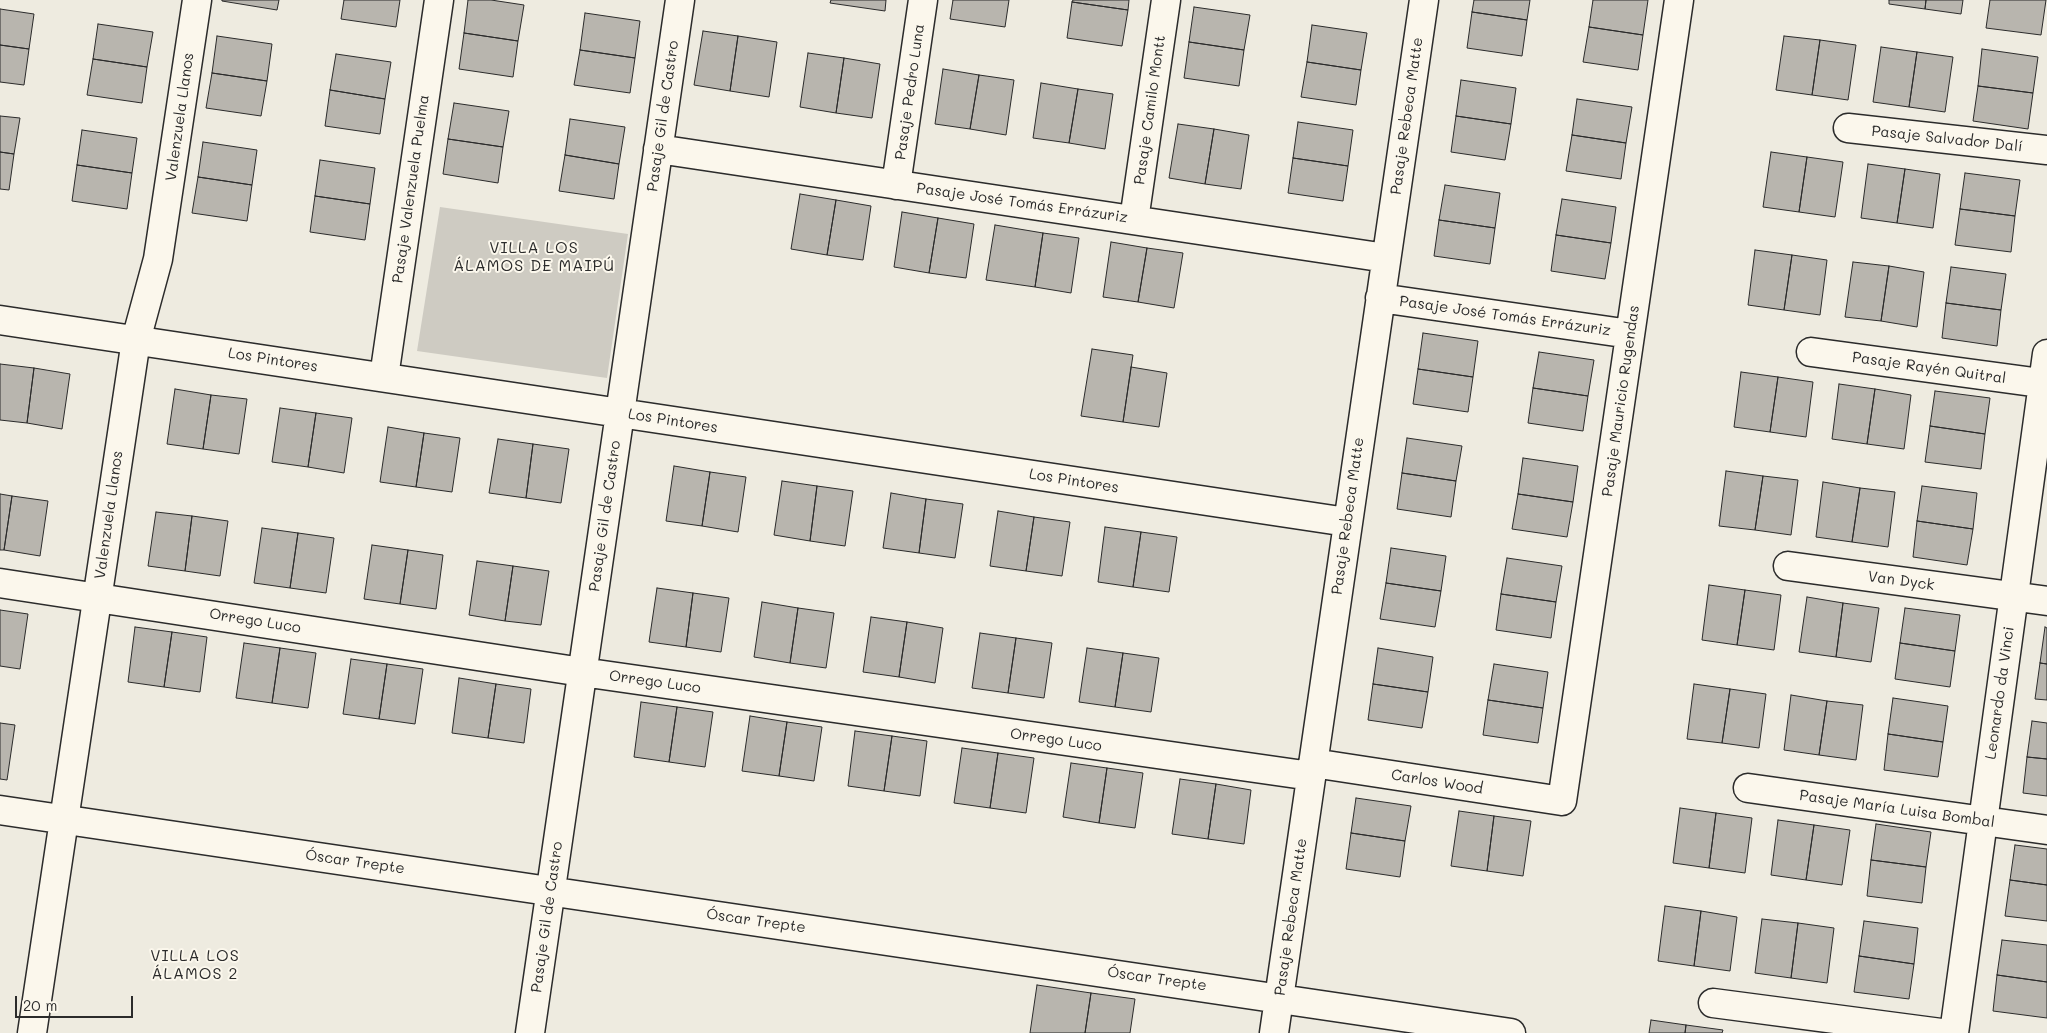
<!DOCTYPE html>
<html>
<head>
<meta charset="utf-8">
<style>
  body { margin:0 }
  #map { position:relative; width:2047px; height:1033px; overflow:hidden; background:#eeebe0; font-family:Mali,sans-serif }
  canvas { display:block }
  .scale { position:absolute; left:15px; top:996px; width:118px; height:22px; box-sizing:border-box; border:2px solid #2b2b2b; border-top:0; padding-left:6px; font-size:15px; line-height:18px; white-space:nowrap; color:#2b2b2b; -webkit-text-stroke:4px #fbf7ec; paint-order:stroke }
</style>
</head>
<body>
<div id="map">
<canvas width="2047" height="1033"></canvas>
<div class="scale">20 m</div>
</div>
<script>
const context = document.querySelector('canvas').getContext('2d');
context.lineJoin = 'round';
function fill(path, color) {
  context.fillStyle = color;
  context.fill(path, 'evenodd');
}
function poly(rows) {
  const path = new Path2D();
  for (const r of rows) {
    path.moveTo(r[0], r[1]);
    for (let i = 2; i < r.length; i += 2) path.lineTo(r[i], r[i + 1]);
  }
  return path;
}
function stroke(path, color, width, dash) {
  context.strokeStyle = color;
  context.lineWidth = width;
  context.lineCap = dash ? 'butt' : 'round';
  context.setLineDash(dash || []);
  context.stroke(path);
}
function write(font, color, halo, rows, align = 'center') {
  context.font = font + ' Mali,sans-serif';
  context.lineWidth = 4;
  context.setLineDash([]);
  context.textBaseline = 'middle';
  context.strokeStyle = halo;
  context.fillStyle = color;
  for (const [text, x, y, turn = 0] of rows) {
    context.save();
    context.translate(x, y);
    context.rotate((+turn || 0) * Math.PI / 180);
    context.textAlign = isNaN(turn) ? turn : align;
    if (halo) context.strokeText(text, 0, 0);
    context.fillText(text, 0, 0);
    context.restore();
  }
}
fill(poly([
  [440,207,628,234,607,378,417,351]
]), '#cecbc2');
const building = poly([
  [222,0,279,0,277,10,222,1,222,0],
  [344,0,400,0,396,27,341,19,344,0],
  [468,0,491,0,524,5,518,41,464,33,468,0],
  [831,0,886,0,885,11,830,3,831,0],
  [953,0,1009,0,1005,27,950,19,953,0],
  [1073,0,1129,0,1128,10,1072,2,1073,0],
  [1474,0,1530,0,1527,20,1472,12,1474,0],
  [1593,0,1648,0,1643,35,1589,27,1593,0],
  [1889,0,1926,0,1925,9,1889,4,1889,0],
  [1926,0,1963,0,1961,14,1925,9,1926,0],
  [1990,0,2046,0,2041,35,1986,28,1990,0],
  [1072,2,1128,10,1122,46,1067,38,1072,2],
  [1194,7,1250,15,1244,50,1189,42,1194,7],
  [0,9,34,14,29,49,0,45,0,9],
  [1472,12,1527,20,1522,56,1467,48,1472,12],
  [585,13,640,21,635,58,580,50,585,13],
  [98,24,153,32,147,67,93,59,98,24],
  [1312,25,1367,33,1361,70,1307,62,1312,25],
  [1589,27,1643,35,1638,70,1583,62,1589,27],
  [703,31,738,36,730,91,694,85,703,31],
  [464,33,518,41,513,77,459,69,464,33],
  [217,36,272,44,267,81,212,73,217,36],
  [738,36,777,42,769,97,730,91,738,36],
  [1784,36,1820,40,1812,95,1776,90,1784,36],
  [1820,40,1856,45,1848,100,1812,95,1820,40],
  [1189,42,1244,50,1239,86,1184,78,1189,42],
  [0,45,29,49,24,85,0,82,0,45],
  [1881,47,1917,52,1909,107,1873,102,1881,47],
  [1982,49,2038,57,2033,93,1978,86,1982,49],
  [580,50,635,58,630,93,574,85,580,50],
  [1917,52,1953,57,1945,112,1909,107,1917,52],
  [808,53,844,58,836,113,800,107,808,53],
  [336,54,391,62,385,99,330,90,336,54],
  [844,58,880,64,872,118,836,113,844,58],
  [93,59,147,67,142,103,87,95,93,59],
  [1307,62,1361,70,1356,105,1301,97,1307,62],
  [943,69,979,75,970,129,935,124,943,69],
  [212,73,267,81,261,116,206,108,212,73],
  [979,75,1014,80,1006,135,970,129,979,75],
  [1461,80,1516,88,1511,124,1456,116,1461,80],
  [1041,83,1078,89,1069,143,1033,138,1041,83],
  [1978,86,2033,93,2028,129,1973,121,1978,86],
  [1078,89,1113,94,1105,149,1069,143,1078,89],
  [330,90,385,99,380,134,325,126,330,90],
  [1577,99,1632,107,1626,143,1572,135,1577,99],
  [454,103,509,111,503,147,448,139,454,103],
  [0,116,20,118,14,154,0,152,0,116],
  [1456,116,1511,124,1505,160,1451,152,1456,116],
  [570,119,625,127,619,164,565,155,570,119],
  [1298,122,1353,130,1348,166,1293,158,1298,122],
  [1178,124,1214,129,1205,184,1169,178,1178,124],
  [1214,129,1249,135,1241,189,1205,184,1214,129],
  [82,130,137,138,132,173,77,165,82,130],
  [1572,135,1626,143,1621,179,1566,171,1572,135],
  [448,139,503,147,498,183,443,174,448,139],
  [203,142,257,150,252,185,198,177,203,142],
  [0,152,14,154,9,190,0,189,0,152],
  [1771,152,1807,157,1799,212,1763,207,1771,152],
  [565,155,619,164,614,199,559,191,565,155],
  [1807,157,1843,162,1835,217,1799,212,1807,157],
  [1293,158,1348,166,1343,201,1288,193,1293,158],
  [320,160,375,168,370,204,315,196,320,160],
  [1868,164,1905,169,1897,223,1861,218,1868,164],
  [77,165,132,173,127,209,72,201,77,165],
  [1905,169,1940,174,1933,228,1897,223,1905,169],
  [1965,173,2020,180,2015,216,1960,209,1965,173],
  [198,177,252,185,247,221,192,213,198,177],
  [1445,185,1500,193,1495,228,1439,220,1445,185],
  [800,194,836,200,827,255,791,249,800,194],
  [315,196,370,204,365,240,310,232,315,196],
  [1562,199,1616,207,1611,243,1556,235,1562,199],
  [836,200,871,206,863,260,827,255,836,200],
  [1960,209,2015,216,2011,252,1955,245,1960,209],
  [902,212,938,218,929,273,894,267,902,212],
  [938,218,974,224,966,278,929,273,938,218],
  [1439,220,1495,228,1490,264,1434,256,1439,220],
  [995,225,1043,233,1035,287,986,280,995,225],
  [1043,233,1079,238,1071,293,1035,287,1043,233],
  [1556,235,1611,243,1605,279,1551,271,1556,235],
  [1111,242,1147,248,1138,302,1103,297,1111,242],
  [1147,248,1183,253,1174,308,1138,302,1147,248],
  [1755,250,1792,255,1784,310,1748,305,1755,250],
  [1792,255,1827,260,1820,315,1784,310,1792,255],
  [1853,262,1889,266,1881,321,1845,317,1853,262],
  [1889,266,1924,272,1917,327,1881,321,1889,266],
  [1951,267,2006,274,2001,310,1946,303,1951,267],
  [1946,303,2001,310,1997,346,1942,338,1946,303],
  [1423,333,1478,341,1473,377,1418,369,1423,333],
  [1092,349,1133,355,1123,422,1081,416,1092,349],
  [1539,352,1594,360,1588,396,1533,388,1539,352],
  [0,364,34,368,27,423,0,420,0,364],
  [1131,367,1167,373,1159,427,1123,422,1131,367],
  [34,368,70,374,62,429,27,423,34,368],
  [1418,369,1473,377,1468,412,1413,404,1418,369],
  [1741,372,1778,377,1770,432,1734,427,1741,372],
  [1778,377,1813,382,1806,437,1770,432,1778,377],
  [1839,384,1875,389,1867,444,1832,439,1839,384],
  [1533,388,1588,396,1583,431,1528,423,1533,388],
  [175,389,211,395,203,449,167,444,175,389],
  [1875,389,1911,395,1904,449,1867,444,1875,389],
  [1935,391,1990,398,1985,434,1930,426,1935,391],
  [211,395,247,399,239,454,203,449,211,395],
  [280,408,316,413,308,467,272,462,280,408],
  [316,413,352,418,344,473,308,467,316,413],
  [1930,426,1985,434,1981,469,1925,462,1930,426],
  [388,427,424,433,416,487,380,482,388,427],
  [424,433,460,438,452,492,416,487,424,433],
  [1407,438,1462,446,1456,481,1402,473,1407,438],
  [498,439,533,444,526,498,489,493,498,439],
  [533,444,569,449,561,503,526,498,533,444],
  [1523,458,1578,466,1573,502,1518,494,1523,458],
  [674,466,710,472,702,526,666,521,674,466],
  [1726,471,1763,476,1755,530,1719,526,1726,471],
  [710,472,746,477,738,532,702,526,710,472],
  [1402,473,1456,481,1451,517,1397,509,1402,473],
  [1763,476,1798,480,1791,535,1755,530,1763,476],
  [782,481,817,486,810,541,774,535,782,481],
  [1823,482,1860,488,1852,542,1816,537,1823,482],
  [817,486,853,491,845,546,810,541,817,486],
  [1922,486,1977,493,1973,529,1917,521,1922,486],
  [1860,488,1895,492,1888,547,1852,542,1860,488],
  [891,493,926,499,919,553,883,548,891,493],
  [0,494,12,496,4,550,0,550,0,494],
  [1518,494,1573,502,1567,537,1512,529,1518,494],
  [12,496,48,501,40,556,4,550,12,496],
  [926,499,963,504,955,558,919,553,926,499],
  [998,511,1034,517,1026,571,990,566,998,511],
  [156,512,192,516,185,571,148,566,156,512],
  [192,516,228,521,220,576,185,571,192,516],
  [1034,517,1070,522,1062,576,1026,571,1034,517],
  [1917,521,1973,529,1967,565,1913,557,1917,521],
  [1105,527,1141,532,1133,587,1098,582,1105,527],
  [262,528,298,533,290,588,254,583,262,528],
  [1141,532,1177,537,1169,592,1133,587,1141,532],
  [298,533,334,538,326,593,290,588,298,533],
  [372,545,408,550,400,604,364,599,372,545],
  [1391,548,1446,556,1441,591,1386,583,1391,548],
  [408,550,443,555,436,609,400,604,408,550],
  [1507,558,1562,566,1556,602,1501,594,1507,558],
  [477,561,513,566,505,621,469,615,477,561],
  [513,566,549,571,541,625,505,621,513,566],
  [1386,583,1441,591,1435,627,1380,619,1386,583],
  [1709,585,1745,590,1737,645,1702,640,1709,585],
  [657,588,693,593,686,647,649,642,657,588],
  [1745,590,1781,595,1774,650,1737,645,1745,590],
  [693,593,729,598,721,652,686,647,693,593],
  [1501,594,1556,602,1551,638,1496,630,1501,594],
  [1807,597,1843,603,1836,657,1799,652,1807,597],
  [762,602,798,608,790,663,754,657,762,602],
  [1843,603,1879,608,1871,662,1836,657,1843,603],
  [798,608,834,613,826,668,790,663,798,608],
  [1905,608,1960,615,1955,651,1900,643,1905,608],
  [0,610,28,614,20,669,0,666,0,610],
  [871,617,907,622,899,677,863,672,871,617],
  [907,622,943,628,935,683,899,677,907,622],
  [135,627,172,632,164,687,128,682,135,627],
  [2045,627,2047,628,2047,664,2040,663,2045,627],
  [172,632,207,637,200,692,164,687,172,632],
  [980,633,1016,638,1008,693,972,688,980,633],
  [1016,638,1052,643,1044,698,1008,693,1016,638],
  [244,643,280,648,272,703,236,698,244,643],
  [1900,643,1955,651,1950,687,1895,679,1900,643],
  [280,648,316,653,308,708,272,703,280,648],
  [1087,648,1123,653,1115,707,1079,702,1087,648],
  [1378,648,1433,657,1428,692,1373,684,1378,648],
  [1123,653,1159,658,1151,712,1115,707,1123,653],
  [351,659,387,664,379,719,343,714,351,659],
  [2040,663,2047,664,2047,700,2035,699,2040,663],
  [387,664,423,669,415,724,379,719,387,664],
  [1494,664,1548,672,1543,708,1488,700,1494,664],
  [459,678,496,684,488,738,452,733,459,678],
  [496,684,531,689,524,743,488,738,496,684],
  [1373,684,1428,692,1422,728,1368,720,1373,684],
  [1694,684,1730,689,1722,743,1687,739,1694,684],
  [1730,689,1766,694,1759,748,1722,743,1730,689],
  [1791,695,1827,701,1819,755,1784,750,1791,695],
  [1893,698,1948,706,1943,742,1888,734,1893,698],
  [1488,700,1543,708,1538,743,1483,735,1488,700],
  [1827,701,1863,705,1856,760,1819,755,1827,701],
  [641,702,677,707,669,762,634,757,641,702],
  [677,707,713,712,705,767,669,762,677,707],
  [750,716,787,722,779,776,742,771,750,716],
  [2032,721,2047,723,2047,759,2027,757,2032,721],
  [787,722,822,727,814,781,779,776,787,722],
  [0,723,15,725,7,780,0,779,0,723],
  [855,731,892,736,884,791,848,786,855,731],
  [1888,734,1943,742,1938,777,1884,770,1888,734],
  [892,736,927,741,920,796,884,791,892,736],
  [962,748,998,753,990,808,954,803,962,748],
  [998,753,1034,758,1026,813,990,808,998,753],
  [2027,757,2047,759,2047,796,2023,793,2027,757],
  [1071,763,1107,768,1099,823,1063,817,1071,763],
  [1107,768,1143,773,1135,828,1099,823,1107,768],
  [1180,779,1216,784,1208,839,1172,834,1180,779],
  [1216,784,1251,790,1244,844,1208,839,1216,784],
  [1356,798,1411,806,1405,841,1351,833,1356,798],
  [1680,808,1716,813,1709,868,1673,863,1680,808],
  [1459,811,1494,816,1487,871,1451,866,1459,811],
  [1716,813,1752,818,1745,873,1709,868,1716,813],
  [1494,816,1531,821,1523,876,1487,871,1494,816],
  [1778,820,1814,825,1806,880,1771,875,1778,820],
  [1876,824,1931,832,1926,867,1871,860,1876,824],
  [1814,825,1850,830,1842,885,1806,880,1814,825],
  [1351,833,1405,841,1400,877,1346,869,1351,833],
  [2015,845,2047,849,2047,885,2010,880,2015,845],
  [1871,860,1926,867,1922,903,1867,896,1871,860],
  [2010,880,2047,885,2047,921,2005,916,2010,880],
  [1665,906,1701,911,1694,966,1658,961,1665,906],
  [1701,911,1737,917,1730,971,1694,966,1701,911],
  [1762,919,1798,923,1791,978,1755,973,1762,919],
  [1864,921,1918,928,1914,964,1859,956,1864,921],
  [1798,923,1834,928,1827,983,1791,978,1798,923],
  [2002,940,2047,945,2047,982,1997,975,2002,940],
  [1859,956,1914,964,1909,999,1854,992,1859,956],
  [1997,975,2047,982,2047,1018,1993,1011,1997,975],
  [1037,985,1091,993,1085,1033,1030,1033,1037,985],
  [1091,993,1135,999,1130,1033,1085,1033,1091,993],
  [1651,1020,1686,1025,1685,1033,1649,1033,1651,1020],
  [1686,1025,1723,1030,1722,1033,1685,1033,1686,1025]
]);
fill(building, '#b8b5ae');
stroke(building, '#2b2b2b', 1);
const minor = poly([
  [1848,128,2047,150],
  [658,149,1386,258],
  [896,185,923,0],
  [1134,220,1166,0],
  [1380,298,1630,334],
  [0,320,1347,522],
  [1811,352,2047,384],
  [384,377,439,0],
  [1788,566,2047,601],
  [0,583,582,672,1311,776],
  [1313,763,1562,801,1679,0],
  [1748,788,2047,830],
  [0,810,1511,1033],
  [1713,1003,1941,1033],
  [32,1033,136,340,158,259,197,0],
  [530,1033,680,0],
  [1274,1033,1424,0],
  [1954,1033,2047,354]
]);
stroke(minor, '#2b2b2b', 31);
stroke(minor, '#fbf7ec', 28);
write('15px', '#2b2b2b', '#fbf7ec', [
  ["Pasaje Pedro Luna",910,92,-82],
  ["Pasaje Camilo Montt",1150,110,-82],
  ["Pasaje Gil de Castro",663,116,-82],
  ["Pasaje Rebeca Matte",1407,116,-82],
  ["Valenzuela Llanos",180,117,-82],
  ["Pasaje Salvador Dalí",1947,139,6],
  ["Pasaje Valenzuela Puelma",411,189,-82],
  ["Pasaje José Tomás Errázuriz",1022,203,8],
  ["Pasaje José Tomás Errázuriz",1505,316,8],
  ["Los Pintores",273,360,9],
  ["Pasaje Rayén Quitral",1929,368,8],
  ["Pasaje Mauricio Rugendas",1621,401,-82],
  ["Los Pintores",673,421,9],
  ["Los Pintores",1074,481,9],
  ["Valenzuela Llanos",109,515,-82],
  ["Pasaje Gil de Castro",605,516,-82],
  ["Pasaje Rebeca Matte",1348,516,-82],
  ["Van Dyck",1901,581,8],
  ["Orrego Luco",255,621,9],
  ["Orrego Luco",655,682,8],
  ["Leonardo da Vinci",2000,693,-82],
  ["Orrego Luco",1056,740,8],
  ["Carlos Wood",1437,782,9],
  ["Pasaje María Luisa Bombal",1897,809,8],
  ["Óscar Trepte",355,862,8],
  ["Pasaje Gil de Castro",547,917,-82],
  ["Pasaje Rebeca Matte",1291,917,-82],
  ["Óscar Trepte",756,921,8],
  ["Óscar Trepte",1157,979,8]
]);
context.letterSpacing = '1px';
write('16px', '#2b2b2b', '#fbf7ec', [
  ["VILLA LOS",534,248],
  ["ÁLAMOS DE MAIPÚ",534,266],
  ["VILLA LOS",195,956],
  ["ÁLAMOS 2",195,974]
]);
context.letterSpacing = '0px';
</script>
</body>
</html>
